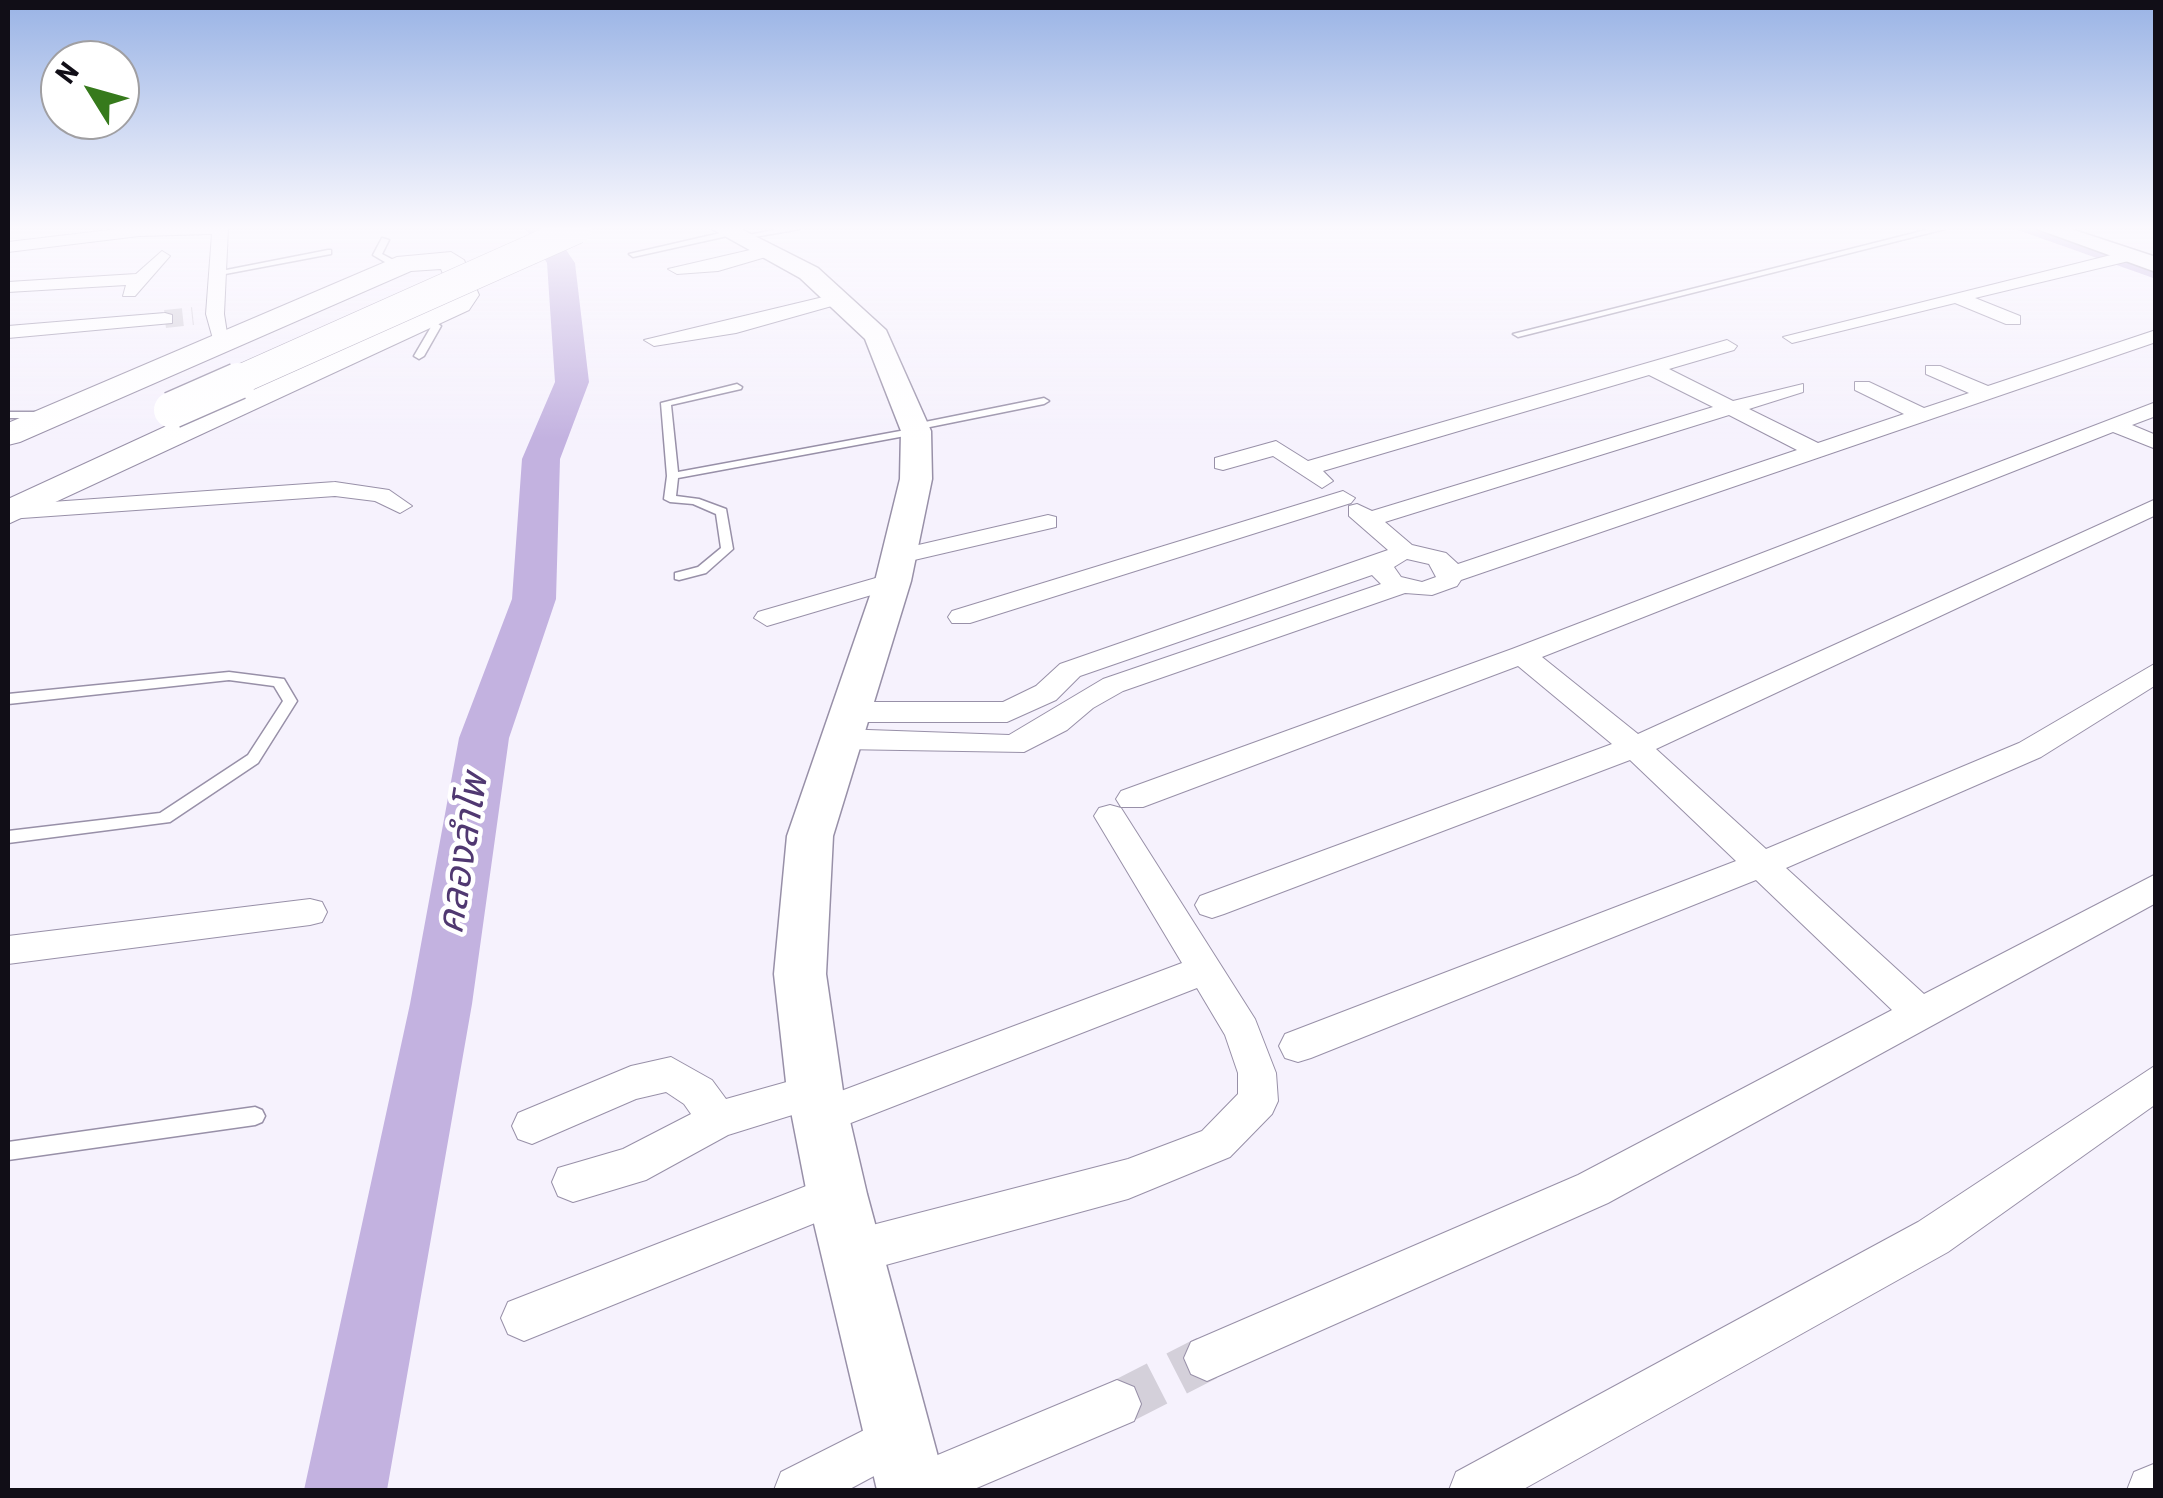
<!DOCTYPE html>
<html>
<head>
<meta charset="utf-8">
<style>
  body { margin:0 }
  #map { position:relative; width:2163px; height:1498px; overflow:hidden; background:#f6f2fd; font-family:"Roboto Condensed",sans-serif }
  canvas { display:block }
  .frame { position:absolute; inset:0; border:10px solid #110e17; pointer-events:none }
  .north { position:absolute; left:40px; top:40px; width:100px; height:100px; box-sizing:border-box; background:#fff; border:2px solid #a09fa2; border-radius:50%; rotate:307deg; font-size:28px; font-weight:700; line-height:40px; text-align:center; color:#110e17 }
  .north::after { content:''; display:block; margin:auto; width:35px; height:45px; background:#367a1c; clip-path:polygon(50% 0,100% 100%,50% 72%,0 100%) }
</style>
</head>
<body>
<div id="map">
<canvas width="2163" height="1498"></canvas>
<div class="frame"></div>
<div class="north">N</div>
</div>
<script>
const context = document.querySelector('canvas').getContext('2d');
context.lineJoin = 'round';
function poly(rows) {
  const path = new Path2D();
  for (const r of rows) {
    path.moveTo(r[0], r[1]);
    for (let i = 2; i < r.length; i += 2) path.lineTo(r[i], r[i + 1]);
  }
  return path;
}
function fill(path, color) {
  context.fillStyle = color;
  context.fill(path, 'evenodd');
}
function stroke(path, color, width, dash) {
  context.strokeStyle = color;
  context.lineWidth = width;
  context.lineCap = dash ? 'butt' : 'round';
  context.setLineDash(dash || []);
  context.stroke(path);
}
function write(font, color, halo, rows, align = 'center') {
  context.font = font + ' "Roboto Condensed","Noto Sans Thai",sans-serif';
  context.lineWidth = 9;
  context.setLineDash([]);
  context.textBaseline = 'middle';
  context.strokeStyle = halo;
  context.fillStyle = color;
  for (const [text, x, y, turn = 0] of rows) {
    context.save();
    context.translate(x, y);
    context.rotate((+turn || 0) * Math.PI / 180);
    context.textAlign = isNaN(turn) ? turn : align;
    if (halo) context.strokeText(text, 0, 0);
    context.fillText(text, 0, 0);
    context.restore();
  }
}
fill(poly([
  [2015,229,2039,229,2156,268,2156,279,2015,229]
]), '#c3b2e0');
fill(poly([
  [526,229,552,229,575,263,589,382,560,459,556,599,509,738,472,1004,387,1490,304,1490,410,1004,459,738,512,599,522,459,555,382,547,263,526,229]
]), '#c3b2e0');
stroke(poly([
  [165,319,193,316]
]), '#d4d0da', 18, [18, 9]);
stroke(poly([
  [1117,1404,1207,1358]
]), '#d4d0da', 45, [45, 22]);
const lane = poly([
  [779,229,800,229,737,240,733,238,779,229],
  [1930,229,1945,229,1518,337,1513,334,1930,229],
  [729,231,732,231,732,235,633,257,629,254,729,231],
  [382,238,389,240,382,254,401,264,401,268,395,268,373,255,382,238],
  [328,250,331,250,331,254,220,275,216,272,328,250],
  [427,316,441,326,424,356,419,359,414,356,431,327,422,319,427,316],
  [737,384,742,387,741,389,671,405,678,472,911,429,911,425,915,424,1044,398,1049,401,1044,404,920,429,920,433,916,434,678,478,676,496,699,499,726,509,733,549,706,573,679,580,675,579,675,573,698,567,721,548,716,514,693,504,670,502,664,499,667,476,661,403,737,384],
  [8,412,45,412,50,415,45,418,8,418,8,412],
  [229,672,284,679,297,701,258,763,170,822,8,843,8,831,160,813,248,755,283,701,274,686,229,680,8,704,8,694,229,672],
  [255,1107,262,1110,265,1116,262,1122,255,1125,8,1160,8,1142,255,1107]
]);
const street = poly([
  [118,229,228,229,224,314,229,346,215,346,206,314,212,234,139,236,8,252,8,242,118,229],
  [763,247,769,248,769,256,718,271,677,274,668,269,763,247],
  [162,251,170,256,135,296,123,296,126,285,8,292,8,282,136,274,162,251],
  [2127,251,2133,252,2133,260,1975,298,2020,316,2020,324,2006,324,1955,303,1792,343,1783,337,2127,251],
  [840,293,849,298,846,302,736,333,654,346,644,340,840,293],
  [165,313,172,315,172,323,8,338,8,326,165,313],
  [2156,330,2156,342,1461,580,1457,586,1432,595,1405,593,1123,691,1093,708,1067,730,1024,752,840,749,825,739,840,729,1009,735,1103,679,1381,584,1372,575,1080,676,1056,700,1007,722,849,722,834,712,849,702,1003,702,1036,686,1060,664,1388,550,1349,516,1349,506,1357,504,1372,511,1713,407,1649,375,1323,471,1333,481,1322,488,1273,456,1223,470,1215,468,1215,458,1276,441,1308,461,1727,340,1737,346,1734,350,1669,369,1733,401,1803,384,1803,392,1749,409,1818,443,1904,414,1855,390,1855,382,1869,382,1924,408,1969,393,1926,374,1926,366,1940,366,1988,386,2156,330],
  [1729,415,1797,450,1458,564,1446,553,1412,545,1385,522,1729,415],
  [1407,559,1429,564,1436,577,1422,582,1401,577,1394,567,1407,559],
  [2156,402,2156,416,2132,425,2156,435,2156,449,2113,432,1542,657,1638,734,2156,499,2156,515,1656,749,1766,849,2019,743,2156,663,2156,685,2041,757,1786,868,1924,994,2156,874,2156,903,1608,1203,1207,1381,1191,1374,1184,1358,1191,1342,1578,1175,1892,1010,1756,880,1311,1058,1298,1062,1285,1058,1279,1046,1285,1034,1736,861,1630,760,1224,914,1212,918,1200,914,1195,905,1200,896,1612,744,1518,666,1143,807,1121,807,1116,799,1121,791,1512,649,2156,402],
  [335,482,389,490,412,506,400,513,375,501,335,496,8,519,9,505,335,482],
  [1343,491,1355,498,1351,503,970,623,952,623,948,617,952,611,1343,491],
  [1048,515,1056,517,1056,527,897,564,885,557,888,552,1048,515],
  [893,573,902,576,906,581,902,586,767,626,754,618,758,612,893,573],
  [1110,805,1121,808,1255,1019,1276,1073,1278,1101,1272,1114,1230,1157,1128,1199,849,1275,834,1268,827,1253,834,1238,849,1231,1128,1159,1202,1131,1238,1094,1238,1073,1225,1035,1197,988,820,1135,806,1130,802,1112,728,1135,646,1180,573,1202,558,1196,552,1182,558,1168,623,1149,691,1114,684,1104,666,1092,636,1099,532,1144,518,1139,512,1126,518,1113,631,1066,671,1057,712,1080,726,1099,815,1074,829,1079,833,1094,1182,963,1094,816,1099,808,1110,805],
  [310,899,322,902,327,912,322,922,310,925,8,964,8,936,310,899],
  [2156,1065,2156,1104,1948,1252,1522,1490,1449,1490,1456,1472,1918,1222,2156,1065],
  [837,1174,852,1180,858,1194,852,1208,524,1341,508,1334,501,1318,508,1302,837,1174],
  [1117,1380,1134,1387,1141,1404,1134,1421,972,1490,890,1490,897,1472,1117,1380],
  [898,1413,915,1420,922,1437,915,1454,848,1490,774,1490,781,1472,898,1413],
  [2156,1463,2156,1490,2127,1490,2134,1472,2156,1463]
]);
const secondary = poly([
  [712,229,741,229,818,268,886,330,931,431,932,479,911,581,833,836,826,974,843,1091,867,1194,947,1490,877,1490,807,1194,787,1091,774,974,787,836,875,581,900,479,901,431,865,339,800,278,712,229],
  [2037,229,2071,229,2156,257,2156,272,2037,229]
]);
const primary = poly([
  [451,252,464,260,479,295,469,310,8,524,8,499,451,295,441,269,411,271,20,442,8,445,8,423,397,257,451,252]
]);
stroke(lane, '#9890a8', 3);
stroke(street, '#9890a8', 2);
stroke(secondary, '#9890a8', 3);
stroke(primary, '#9890a8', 2);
fill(lane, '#fff');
fill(street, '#fff');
fill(secondary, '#fff');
fill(primary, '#fff');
const primaryBridgeFar1 = poly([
  [232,383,577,229]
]);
const primaryBridge = poly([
  [172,410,238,381]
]);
stroke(primaryBridgeFar1, '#9890a8', 30, []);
stroke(primaryBridge, '#9890a8', 39, []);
stroke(primaryBridgeFar1, '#fff', 29);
stroke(primaryBridge, '#fff', 36);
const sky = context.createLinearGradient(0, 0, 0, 439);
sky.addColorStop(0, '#99b3e5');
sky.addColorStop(0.52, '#fbf9fe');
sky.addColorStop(1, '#fbf9fe00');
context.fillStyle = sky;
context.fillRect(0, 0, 2163, 439);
write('italic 38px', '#503871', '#fff', [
  ["คลองลำโพ",465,854,-81]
]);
</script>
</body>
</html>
